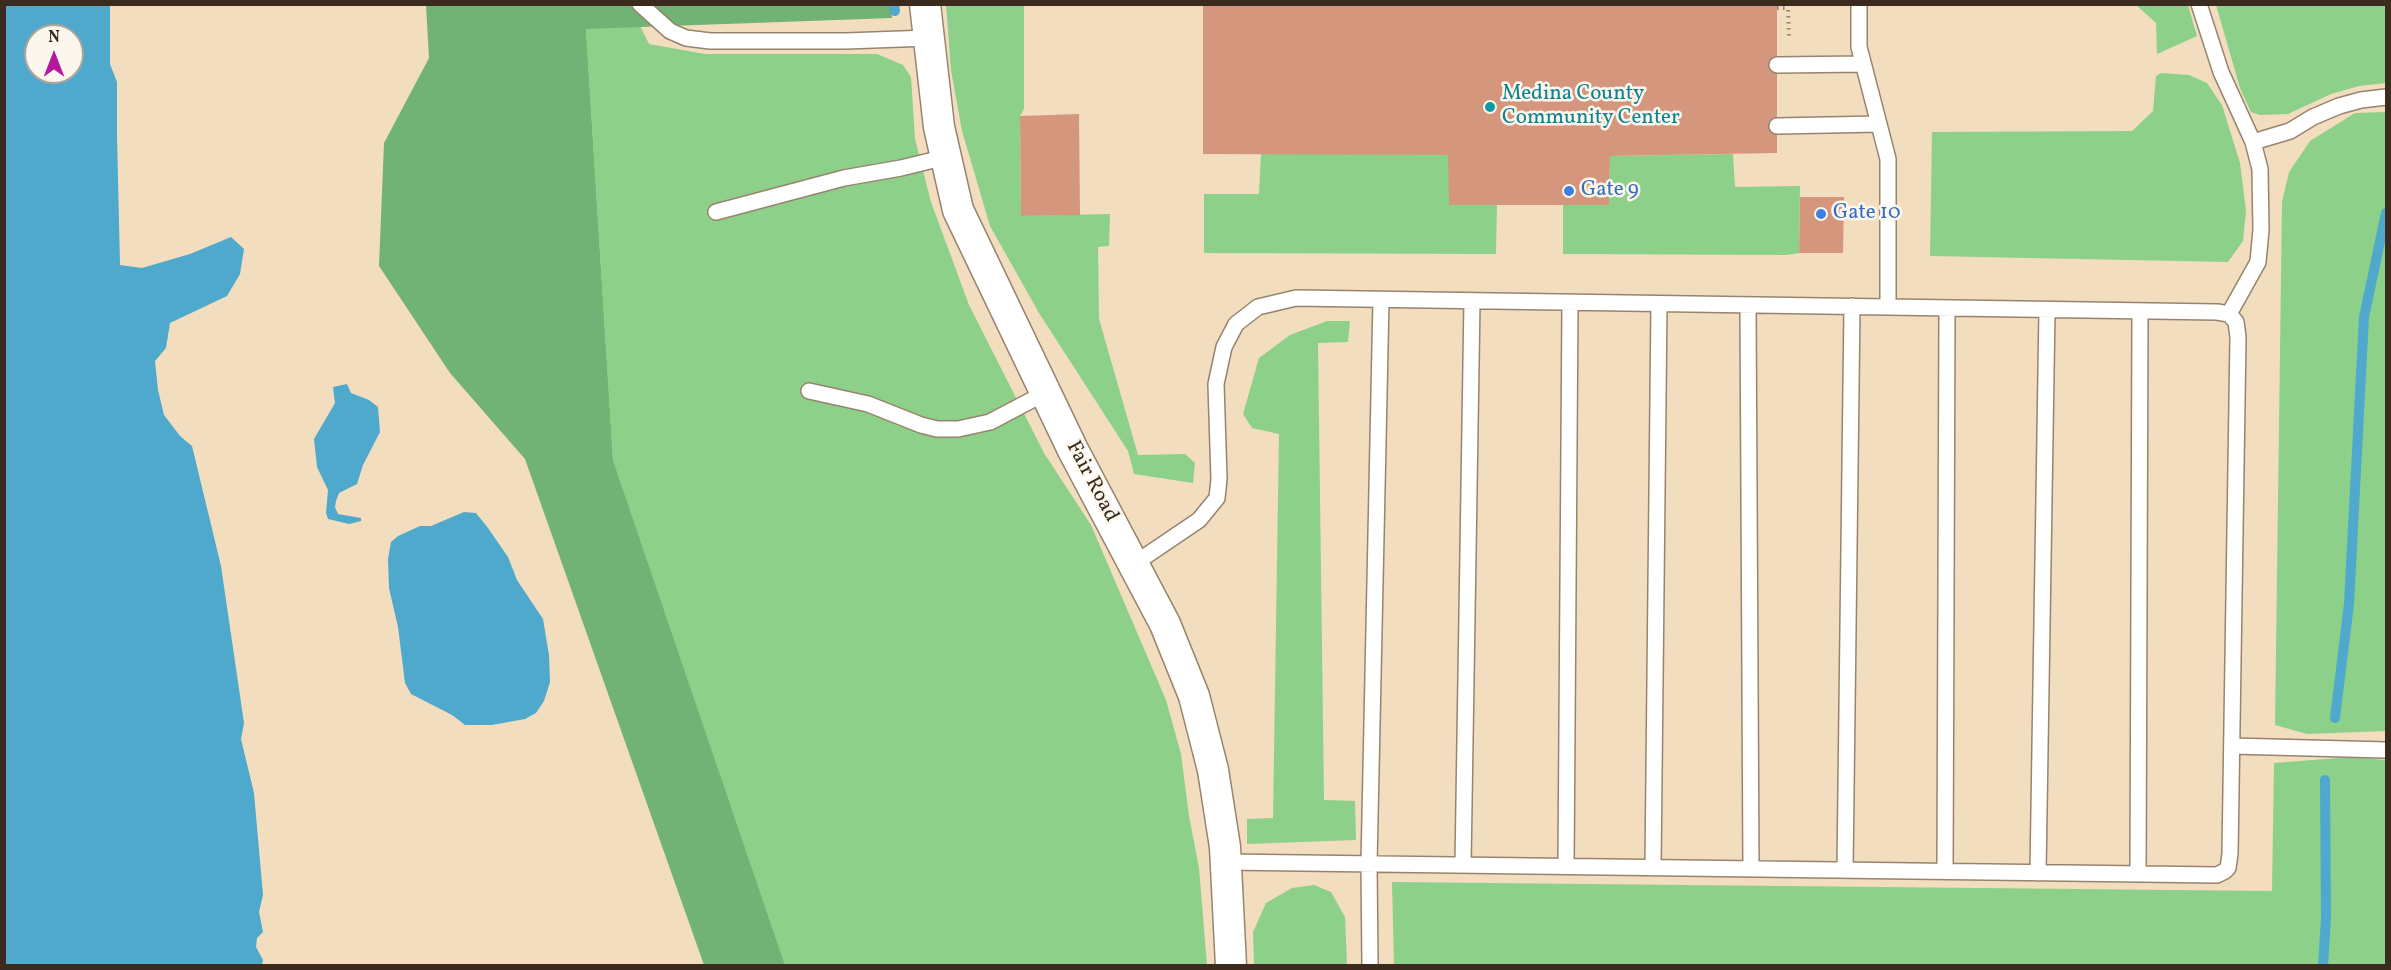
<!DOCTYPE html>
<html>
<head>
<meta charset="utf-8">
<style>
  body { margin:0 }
  #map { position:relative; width:2391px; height:970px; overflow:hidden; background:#f3ddbf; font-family:Vollkorn,serif }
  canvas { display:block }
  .frame { position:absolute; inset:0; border:6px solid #3b2a1e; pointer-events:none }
  .north { position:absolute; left:24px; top:24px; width:60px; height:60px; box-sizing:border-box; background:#fbf7ec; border:2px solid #aea59a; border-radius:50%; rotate:0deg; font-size:16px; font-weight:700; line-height:24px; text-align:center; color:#3b2a1e }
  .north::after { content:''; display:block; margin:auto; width:21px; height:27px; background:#b5179e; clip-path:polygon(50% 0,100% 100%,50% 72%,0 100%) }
</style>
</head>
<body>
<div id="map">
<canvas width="2391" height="970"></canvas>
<div class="frame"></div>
<div class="north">N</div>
</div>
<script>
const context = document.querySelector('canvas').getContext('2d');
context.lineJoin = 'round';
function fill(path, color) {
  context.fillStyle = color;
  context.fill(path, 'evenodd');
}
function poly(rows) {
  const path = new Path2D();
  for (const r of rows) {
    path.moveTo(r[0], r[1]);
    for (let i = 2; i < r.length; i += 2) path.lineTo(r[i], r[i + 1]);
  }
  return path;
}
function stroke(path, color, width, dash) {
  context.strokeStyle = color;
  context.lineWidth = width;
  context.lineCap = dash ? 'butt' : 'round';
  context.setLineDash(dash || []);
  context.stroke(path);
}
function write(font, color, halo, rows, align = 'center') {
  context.font = font + ' Vollkorn,serif';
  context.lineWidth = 5;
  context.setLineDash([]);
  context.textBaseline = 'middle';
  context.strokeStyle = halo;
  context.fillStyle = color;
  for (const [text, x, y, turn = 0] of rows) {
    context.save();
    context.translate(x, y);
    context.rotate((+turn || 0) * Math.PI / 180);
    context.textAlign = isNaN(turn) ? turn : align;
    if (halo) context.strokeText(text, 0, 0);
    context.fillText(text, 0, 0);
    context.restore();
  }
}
fill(poly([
  [946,5,1024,5,1024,109,1020,116,1021,216,1110,214,1109,246,1098,247,1099,319,1138,455,1185,454,1195,463,1193,483,1134,474,1128,451,1039,313,990,226,962,131,951,70],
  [2136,5,2188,5,2197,36,2157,54,2156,23],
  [2216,5,2386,5,2386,83,2359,86,2331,94,2288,114,2260,115,2251,112,2240,88],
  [640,26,649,44,705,54,877,54,903,65,911,77,915,139,931,202,969,305,1044,453,1091,525,1166,700,1181,754,1189,816,1199,868,1207,965,785,965,613,460,586,28],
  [2161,73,2189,75,2207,83,2222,105,2240,163,2246,211,2243,241,2228,262,1930,256,1932,132,2132,131,2153,111,2156,76],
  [2386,112,2386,731,2307,734,2275,725,2282,202,2289,172,2310,141,2355,113],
  [1261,153,1448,155,1497,205,1496,254,1204,253,1204,194,1259,194],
  [1733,154,1735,187,1800,186,1799,253,1786,255,1563,254,1563,205,1609,205,1610,156],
  [1327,321,1350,321,1348,342,1318,343,1324,800,1355,801,1356,840,1247,844,1247,819,1273,818,1279,434,1252,428,1243,414,1259,358,1290,335],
  [2351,757,2386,760,2386,965,1394,965,1392,882,2272,891,2274,763],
  [1314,885,1331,892,1345,917,1347,965,1254,965,1253,932,1266,903,1292,888]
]), '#8cd089');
fill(poly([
  [426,5,891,5,892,18,586,29,613,460,785,965,704,965,525,459,450,373,379,266,384,143,429,58]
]), '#71b275');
fill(poly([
  [5,4,110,5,110,64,117,82,117,136,120,265,142,268,190,254,231,237,244,249,240,274,227,296,170,323,166,348,155,361,158,390,164,415,180,436,192,446,221,566,244,723,241,739,254,793,263,895,259,912,263,932,257,938,256,947,263,960,262,965,5,965],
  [36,36,72,36,72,72,36,72],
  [347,384,351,393,369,400,378,407,380,432,363,465,357,484,339,493,336,501,335,507,338,514,361,518,361,521,349,524,328,519,326,513,328,490,317,467,314,439,335,403,333,387],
  [464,512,476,513,488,528,508,557,517,580,543,619,549,655,550,682,544,701,536,713,525,719,492,725,465,725,452,715,411,694,405,683,398,627,389,588,388,559,391,542,398,536,420,526,431,526]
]), '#4ea9cc');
stroke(poly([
  [894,4,895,11],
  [2335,718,2349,604,2364,317,2386,213],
  [2323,966,2326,918,2325,780]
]), '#4ea9cc', 10);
fill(poly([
  [1203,4,1777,4,1777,153,1610,156,1609,205,1449,205,1448,155,1203,154],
  [1079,114,1080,215,1021,216,1020,116],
  [1800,197,1844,197,1843,253,1799,253]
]), '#d4977e');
const service = poly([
  [640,4,670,31,686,38,710,41,846,41,928,38],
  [1859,4,1859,47,1888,159,1888,307],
  [2199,4,2221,72,2253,142,2260,169,2261,230,2258,262,2229,314],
  [1777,65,1863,64],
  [1777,126,1879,124],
  [2253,142,2290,131,2313,117,2339,106,2361,100,2386,97],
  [716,212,844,178,901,168,946,157],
  [1748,305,1751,869],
  [809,391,868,404,921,425,937,429,958,429,990,422,1045,393],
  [1134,564,1199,520,1217,498,1219,479,1216,384,1224,347,1236,324,1258,307,1296,298,2217,312,2229,314,2236,322,2238,337,2230,854,2228,868,2225,871,2217,875,1225,862],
  [2232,746,2386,750],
  [1463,865,1472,301],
  [1566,866,1570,303],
  [1653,868,1659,304],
  [1845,870,1852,306],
  [1945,871,1947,308],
  [2038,873,2047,310],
  [2138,874,2140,311],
  [1370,966,1369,864,1381,300]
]);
const minor = poly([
  [925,4,939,127,958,210,1073,450,1165,624,1194,696,1213,770,1225,847,1231,966]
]);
stroke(service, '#97846e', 18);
stroke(minor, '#97846e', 33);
stroke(poly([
  [1788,4,1789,40],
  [1777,8,1788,8]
]), '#97846e', 4, [1.5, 4.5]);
stroke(service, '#fff', 15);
stroke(minor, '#fff', 30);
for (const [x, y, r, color] of [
  [1490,107,6,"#0f9aa8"],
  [1569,191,6,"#3f7fe0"],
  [1821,214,6,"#3f7fe0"]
]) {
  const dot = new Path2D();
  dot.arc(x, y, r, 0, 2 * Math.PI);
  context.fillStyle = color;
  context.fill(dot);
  stroke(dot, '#fbf7ec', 2);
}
write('21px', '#0d838f', '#fbf7ec', [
  ["Medina County",1502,95],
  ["Community Center",1502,119]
], 'left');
write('21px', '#366cbe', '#fbf7ec', [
  ["Gate 9",1581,191],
  ["Gate 10",1833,214]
], 'left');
write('21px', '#3b2a1e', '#fbf7ec', [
  ["Fair Road",1091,482,62]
]);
</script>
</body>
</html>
